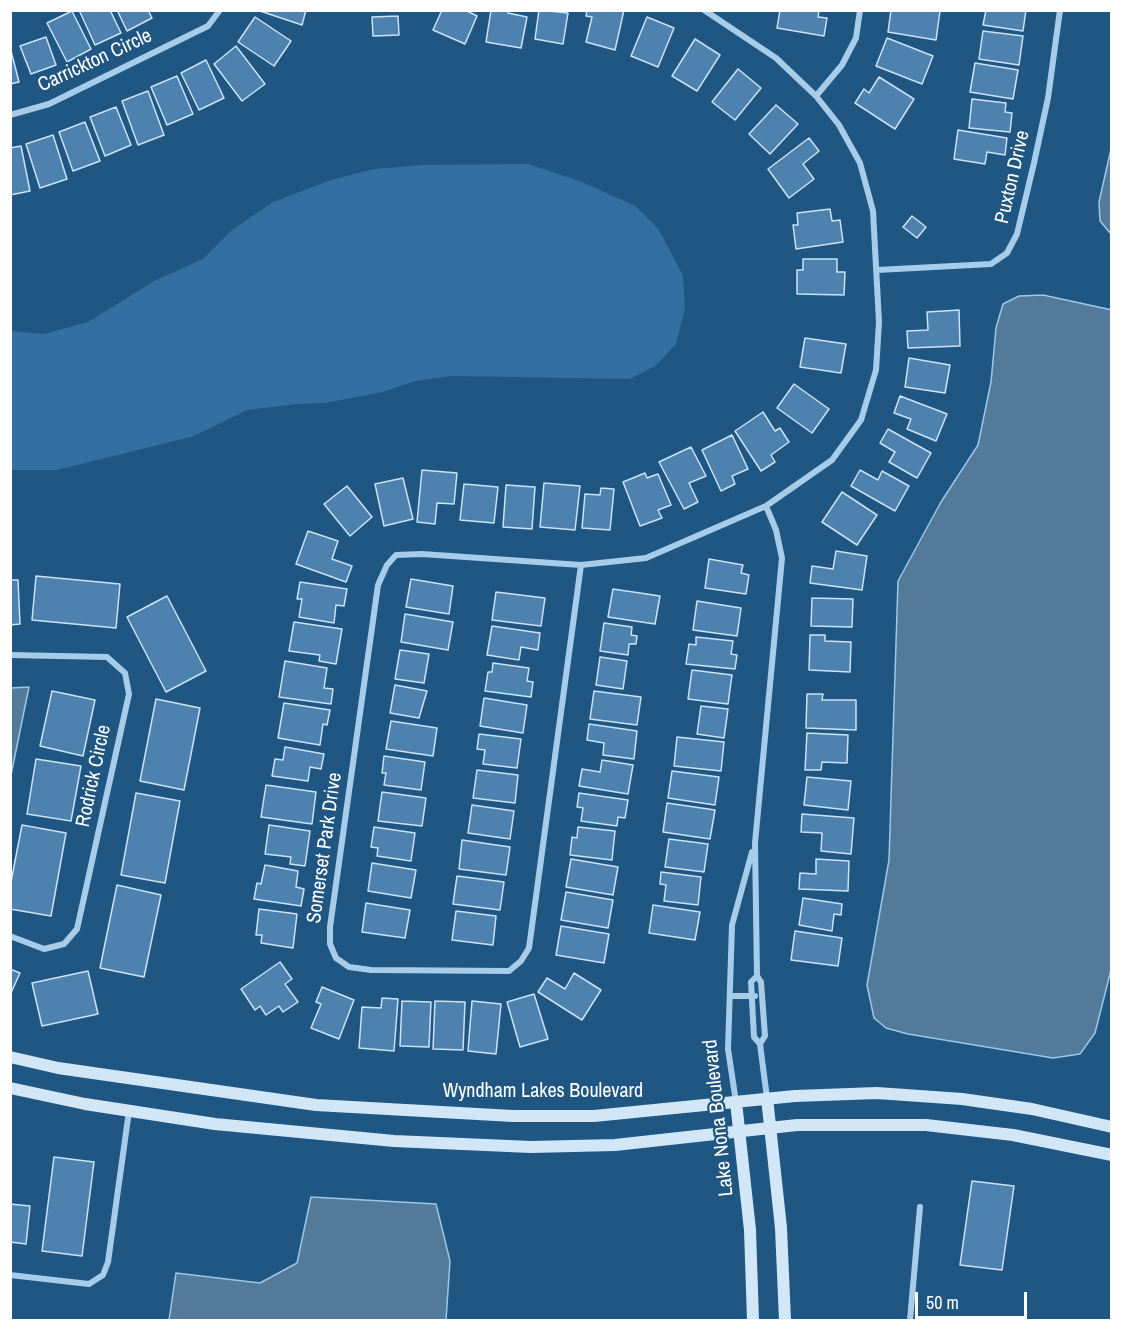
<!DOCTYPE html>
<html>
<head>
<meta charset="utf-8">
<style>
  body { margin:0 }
  #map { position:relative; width:1122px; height:1331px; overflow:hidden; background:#205682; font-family:"Archivo Narrow",sans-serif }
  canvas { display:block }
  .frame { position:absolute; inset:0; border:12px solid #fff; pointer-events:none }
  .scale { position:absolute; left:915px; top:1292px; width:112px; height:27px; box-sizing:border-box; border:3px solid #fff; border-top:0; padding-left:8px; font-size:18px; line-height:21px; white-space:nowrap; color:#fff; -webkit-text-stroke:4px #205682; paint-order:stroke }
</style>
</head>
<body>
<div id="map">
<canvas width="1122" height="1331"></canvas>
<div class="frame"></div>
<div class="scale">50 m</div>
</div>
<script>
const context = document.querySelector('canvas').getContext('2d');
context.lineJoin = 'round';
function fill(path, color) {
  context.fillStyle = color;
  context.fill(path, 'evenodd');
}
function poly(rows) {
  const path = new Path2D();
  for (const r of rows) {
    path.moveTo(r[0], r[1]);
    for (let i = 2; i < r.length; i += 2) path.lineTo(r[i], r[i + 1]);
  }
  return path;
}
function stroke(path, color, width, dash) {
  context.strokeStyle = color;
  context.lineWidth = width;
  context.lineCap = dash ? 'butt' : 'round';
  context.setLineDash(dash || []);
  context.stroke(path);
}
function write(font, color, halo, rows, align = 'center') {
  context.font = font + ' "Archivo Narrow",sans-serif';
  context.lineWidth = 4.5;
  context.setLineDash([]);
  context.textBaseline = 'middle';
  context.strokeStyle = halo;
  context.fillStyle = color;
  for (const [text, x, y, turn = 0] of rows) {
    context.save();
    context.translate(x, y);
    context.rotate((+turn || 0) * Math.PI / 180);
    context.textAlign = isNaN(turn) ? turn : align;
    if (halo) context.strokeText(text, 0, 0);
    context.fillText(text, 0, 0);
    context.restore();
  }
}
fill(poly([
  [528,164,582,182,635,206,659,230,683,276,685,308,676,344,655,366,630,379,453,376,415,381,383,392,325,403,297,404,247,410,194,436,57,470,11,470,11,331,44,334,88,322,156,280,203,259,232,230,273,202,331,180,374,169,423,165]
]), '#3370a1');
const water = poly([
  [1111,149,1112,234,1111,234,1100,221,1099,202,1111,149],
  [1043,295,1112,310,1111,970,1095,1033,1080,1054,1053,1058,908,1034,886,1028,874,1018,867,985,889,860,898,581,941,502,978,445,991,382,996,328,1003,304,1019,296,1043,295],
  [29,687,11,775,11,688,29,687],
  [311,1197,436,1204,450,1261,446,1320,169,1320,176,1273,260,1283,297,1263,311,1197]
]);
fill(water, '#547a9a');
stroke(water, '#9ac8ea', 1.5);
const building = poly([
  [79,10,110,10,121,33,95,45,79,10],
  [117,10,148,10,152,18,127,31,117,10],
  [257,10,306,10,302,25,257,10],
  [442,10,465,10,477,16,465,44,433,30,442,10],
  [491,10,509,10,508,13,527,17,521,48,486,42,491,10],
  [539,10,568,13,563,44,535,39,539,10],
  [587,10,624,10,615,50,586,42,592,17,586,16,587,10],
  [780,10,819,10,818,17,827,18,824,36,777,28,780,10],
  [891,10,940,11,936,40,888,32,891,10],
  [986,10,1026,10,1023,31,983,25,986,10],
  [72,11,91,49,67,62,47,23,72,11],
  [398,16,399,35,373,36,372,17,398,16],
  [255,17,291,41,274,66,238,42,255,17],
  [647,17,674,28,658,67,631,56,647,17],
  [983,31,1023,36,1019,65,979,59,983,31],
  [46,37,56,65,31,74,20,46,46,37],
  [887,38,933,56,922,84,876,66,887,38],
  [695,39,720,55,697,91,672,76,695,39],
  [236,46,265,84,242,101,214,64,236,46],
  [10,47,19,82,10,84,10,47],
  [206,60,224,98,199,110,181,73,206,60],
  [975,63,1018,70,1013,99,970,92,975,63],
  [738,69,761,88,735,120,712,102,738,69],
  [177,76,193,114,167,125,151,87,177,76],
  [879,77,914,99,895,129,855,103,864,89,869,93,879,77],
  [148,91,164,135,138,145,122,101,148,91],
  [972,99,1006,103,1005,112,1012,113,1010,132,969,128,972,99],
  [776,105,798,124,770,154,749,134,776,105],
  [116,107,131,145,105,156,90,117,116,107],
  [85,122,100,161,73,171,59,132,85,122],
  [958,130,1007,138,1005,155,987,152,985,164,954,159,958,130],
  [53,135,67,179,40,188,26,144,53,135],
  [809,138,819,151,803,164,814,179,789,198,768,169,809,138],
  [21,146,30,191,10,195,10,148,21,146],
  [830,209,832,221,840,220,843,242,796,249,793,225,798,225,797,213,830,209],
  [912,216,926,227,917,238,903,227,912,216],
  [803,259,837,259,837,272,845,272,844,295,797,294,797,270,803,270,803,259],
  [959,310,960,346,908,348,907,331,928,330,927,312,959,310],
  [805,338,846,344,841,373,800,367,805,338],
  [909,358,950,365,945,393,905,387,909,358],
  [794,384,829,409,812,433,777,408,794,384],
  [900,396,947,414,936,441,907,429,911,419,894,413,900,396],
  [763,412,775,431,780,428,789,442,771,455,775,462,761,471,735,431,763,412],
  [888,429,931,453,917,478,889,462,895,452,880,443,888,429],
  [732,435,748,469,732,476,735,484,721,491,702,450,732,435],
  [691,447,706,476,689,483,698,502,684,509,659,462,691,447],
  [422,470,457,473,454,504,437,503,435,524,417,522,422,470],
  [860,470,878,480,882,471,909,486,895,511,851,486,860,470],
  [645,473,647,478,658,474,671,505,658,510,662,518,640,526,623,482,645,473],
  [403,478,413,519,384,526,375,484,403,478],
  [544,483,580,486,575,530,540,527,544,483],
  [464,484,498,487,494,523,460,520,464,484],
  [506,485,535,487,532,529,503,527,506,485],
  [347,486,372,517,350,536,324,504,347,486],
  [601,488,614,489,610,530,582,528,585,494,600,495,601,488],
  [842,492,877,515,857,545,822,522,842,492],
  [308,531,338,541,332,559,352,566,346,582,296,564,308,531],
  [836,551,867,556,862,590,810,583,812,566,833,569,836,551],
  [709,559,743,565,741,573,749,575,746,594,705,588,709,559],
  [36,576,120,584,116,628,32,620,36,576],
  [411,579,453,586,449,614,406,607,411,579],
  [10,580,18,580,20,624,10,625,10,580],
  [300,582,347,589,344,606,336,605,334,623,299,617,302,599,297,599,300,582],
  [613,589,660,596,655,624,608,617,613,589],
  [496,592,545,598,541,626,492,620,496,592],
  [167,596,206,671,166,692,127,617,167,596],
  [812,598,853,599,852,627,811,626,812,598],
  [697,601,741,608,737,636,693,630,697,601],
  [405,614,453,622,448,650,401,642,405,614],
  [294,622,342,629,336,664,319,661,320,655,289,651,294,622],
  [604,623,632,627,631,635,637,636,636,644,629,644,628,655,600,651,604,623],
  [492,626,540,633,538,650,521,647,519,660,487,655,492,626],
  [810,635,825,635,825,641,851,642,850,672,809,670,810,635],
  [696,637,733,641,731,654,737,655,735,669,686,664,689,644,696,645,696,637],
  [400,650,429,654,424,683,395,679,400,650],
  [600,657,627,661,623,689,596,685,600,657],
  [285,661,327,668,324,688,333,689,331,704,279,697,285,661],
  [493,663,529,668,527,681,533,682,531,697,485,691,488,672,492,672,493,663],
  [692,670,732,675,728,704,688,699,692,670],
  [395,685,427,691,419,718,390,713,395,685],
  [52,691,95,700,83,756,40,746,52,691],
  [594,691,641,697,637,725,590,719,594,691],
  [807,694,823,694,822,700,856,700,856,730,806,728,807,694],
  [484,698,527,705,523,733,480,726,484,698],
  [156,699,200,708,184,790,140,781,156,699],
  [284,703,330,710,327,725,323,724,320,745,278,738,284,703],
  [701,706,728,709,724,738,697,734,701,706],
  [391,721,437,728,433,756,386,749,391,721],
  [589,724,637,731,634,759,603,755,604,743,587,740,589,724],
  [807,733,848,735,847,763,822,762,821,770,805,770,807,733],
  [479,734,521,739,517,768,483,764,485,750,477,749,479,734],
  [677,737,724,742,721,771,674,766,677,737],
  [285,747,324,754,321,769,310,767,308,781,272,776,275,759,283,760,285,747],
  [384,756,425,762,421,790,384,785,386,773,382,773,384,756],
  [36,759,81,766,71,821,27,814,36,759],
  [602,760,633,765,628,794,579,786,582,769,600,772,602,760],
  [477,770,518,775,515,803,473,798,477,770],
  [672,771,719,777,715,805,668,798,672,771],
  [807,777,851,781,848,810,804,805,807,777],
  [266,785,316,792,312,824,261,817,266,785],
  [382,792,426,798,422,826,378,821,382,792],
  [136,793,180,801,165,883,121,875,136,793],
  [579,793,628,800,625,818,618,817,617,826,581,821,583,808,577,807,579,793],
  [667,803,715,810,710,839,663,832,667,803],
  [472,805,514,811,510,839,468,833,472,805],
  [802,814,854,818,851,854,821,851,822,833,801,832,802,814],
  [22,825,66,833,51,916,10,909,10,887,22,825],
  [269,825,310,831,305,866,290,864,291,857,265,854,269,825],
  [374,827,415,833,411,861,377,856,378,848,371,847,374,827],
  [578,827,615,831,612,860,570,855,572,837,577,838,578,827],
  [669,839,708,844,704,872,665,867,669,839],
  [462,840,510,847,506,875,459,869,462,840],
  [571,859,618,867,613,895,566,887,571,859],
  [816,859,849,861,848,891,799,889,800,873,816,874,816,859],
  [372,863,416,870,411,898,368,891,372,863],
  [265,865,298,871,296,887,304,889,301,906,254,899,257,883,261,884,265,865],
  [661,872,701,877,698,905,664,901,666,885,660,884,661,872],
  [457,876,504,882,500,910,453,904,457,876],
  [117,885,161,895,144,977,100,968,117,885],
  [566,892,613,900,608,928,561,920,566,892],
  [803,898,842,904,841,915,834,914,832,931,799,925,803,898],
  [366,903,410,910,405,938,362,932,366,903],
  [653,905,700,912,695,940,649,933,653,905],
  [259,909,297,914,293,948,261,943,262,935,256,935,259,909],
  [456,911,496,916,493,945,452,940,456,911],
  [561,926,609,934,604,963,556,955,561,926],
  [795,931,842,938,838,966,791,960,795,931],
  [280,962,292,979,285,984,298,1002,283,1012,279,1006,266,1015,260,1006,255,1010,241,989,280,962],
  [10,969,20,973,10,995,10,969],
  [88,971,98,1014,42,1026,32,983,88,971],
  [574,973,601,990,582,1020,538,992,547,978,565,989,574,973],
  [322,987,354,1000,339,1039,311,1028,321,1004,316,1002,322,987],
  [534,994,548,1039,520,1047,507,1002,534,994],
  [382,998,398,999,394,1051,359,1048,362,1007,381,1008,382,998],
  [402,1001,431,1002,429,1047,400,1046,402,1001],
  [435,1001,465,1002,463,1050,433,1049,435,1001],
  [472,1001,501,1004,496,1054,468,1051,472,1001],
  [54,1157,94,1162,82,1256,42,1251,54,1157],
  [972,1181,1014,1186,1002,1270,960,1265,972,1181],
  [10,1204,30,1206,26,1244,10,1242,10,1204]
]);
fill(building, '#4c82ad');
stroke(building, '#cae3f7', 1.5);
stroke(poly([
  [816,96,842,65,856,38,860,10],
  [10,115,49,104,208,26,220,10],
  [877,270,991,264,1007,253,1017,234,1034,163,1048,98,1060,10],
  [581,565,529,948,521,961,509,971,371,970,349,967,336,958,330,944,330,927,378,585,387,565,396,555,422,554,581,565,646,558,766,506,832,460,861,420,876,370,879,322,873,211,860,163,839,125,816,96,776,58,704,10],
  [10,655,107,657,125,673,129,694,77,929,64,944,44,949,10,936],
  [757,976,751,982,754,1037,760,1044,767,1098],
  [730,996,755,996],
  [760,1044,765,1036,761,982,757,976,755,843,782,558,776,530,766,506],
  [736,1102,728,1049,732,925,752,852],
  [10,1275,89,1284,103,1275,108,1262,129,1111],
  [910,1320,920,1207]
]), '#a6cce9', 6);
stroke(poly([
  [10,1057,58,1068,316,1105,513,1116,594,1116,795,1096,877,1093,962,1099,1032,1109,1112,1127],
  [10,1088,85,1104,215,1124,394,1141,531,1147,615,1145,797,1125,926,1125,1013,1135,1112,1155],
  [767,1098,781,1228,785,1320],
  [736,1102,750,1230,753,1320]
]), '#d1e6f7', 12);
write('20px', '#fff', '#205682', [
  ["Carrickton Circle",95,61,-25],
  ["Puxton Drive",1013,177,-77],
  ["Rodrick Circle",94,776,-78],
  ["Somerset Park Drive",325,848,-82],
  ["Wyndham Lakes Boulevard",543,1092],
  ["Lake Nona Boulevard",719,1118,-96]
]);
</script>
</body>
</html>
